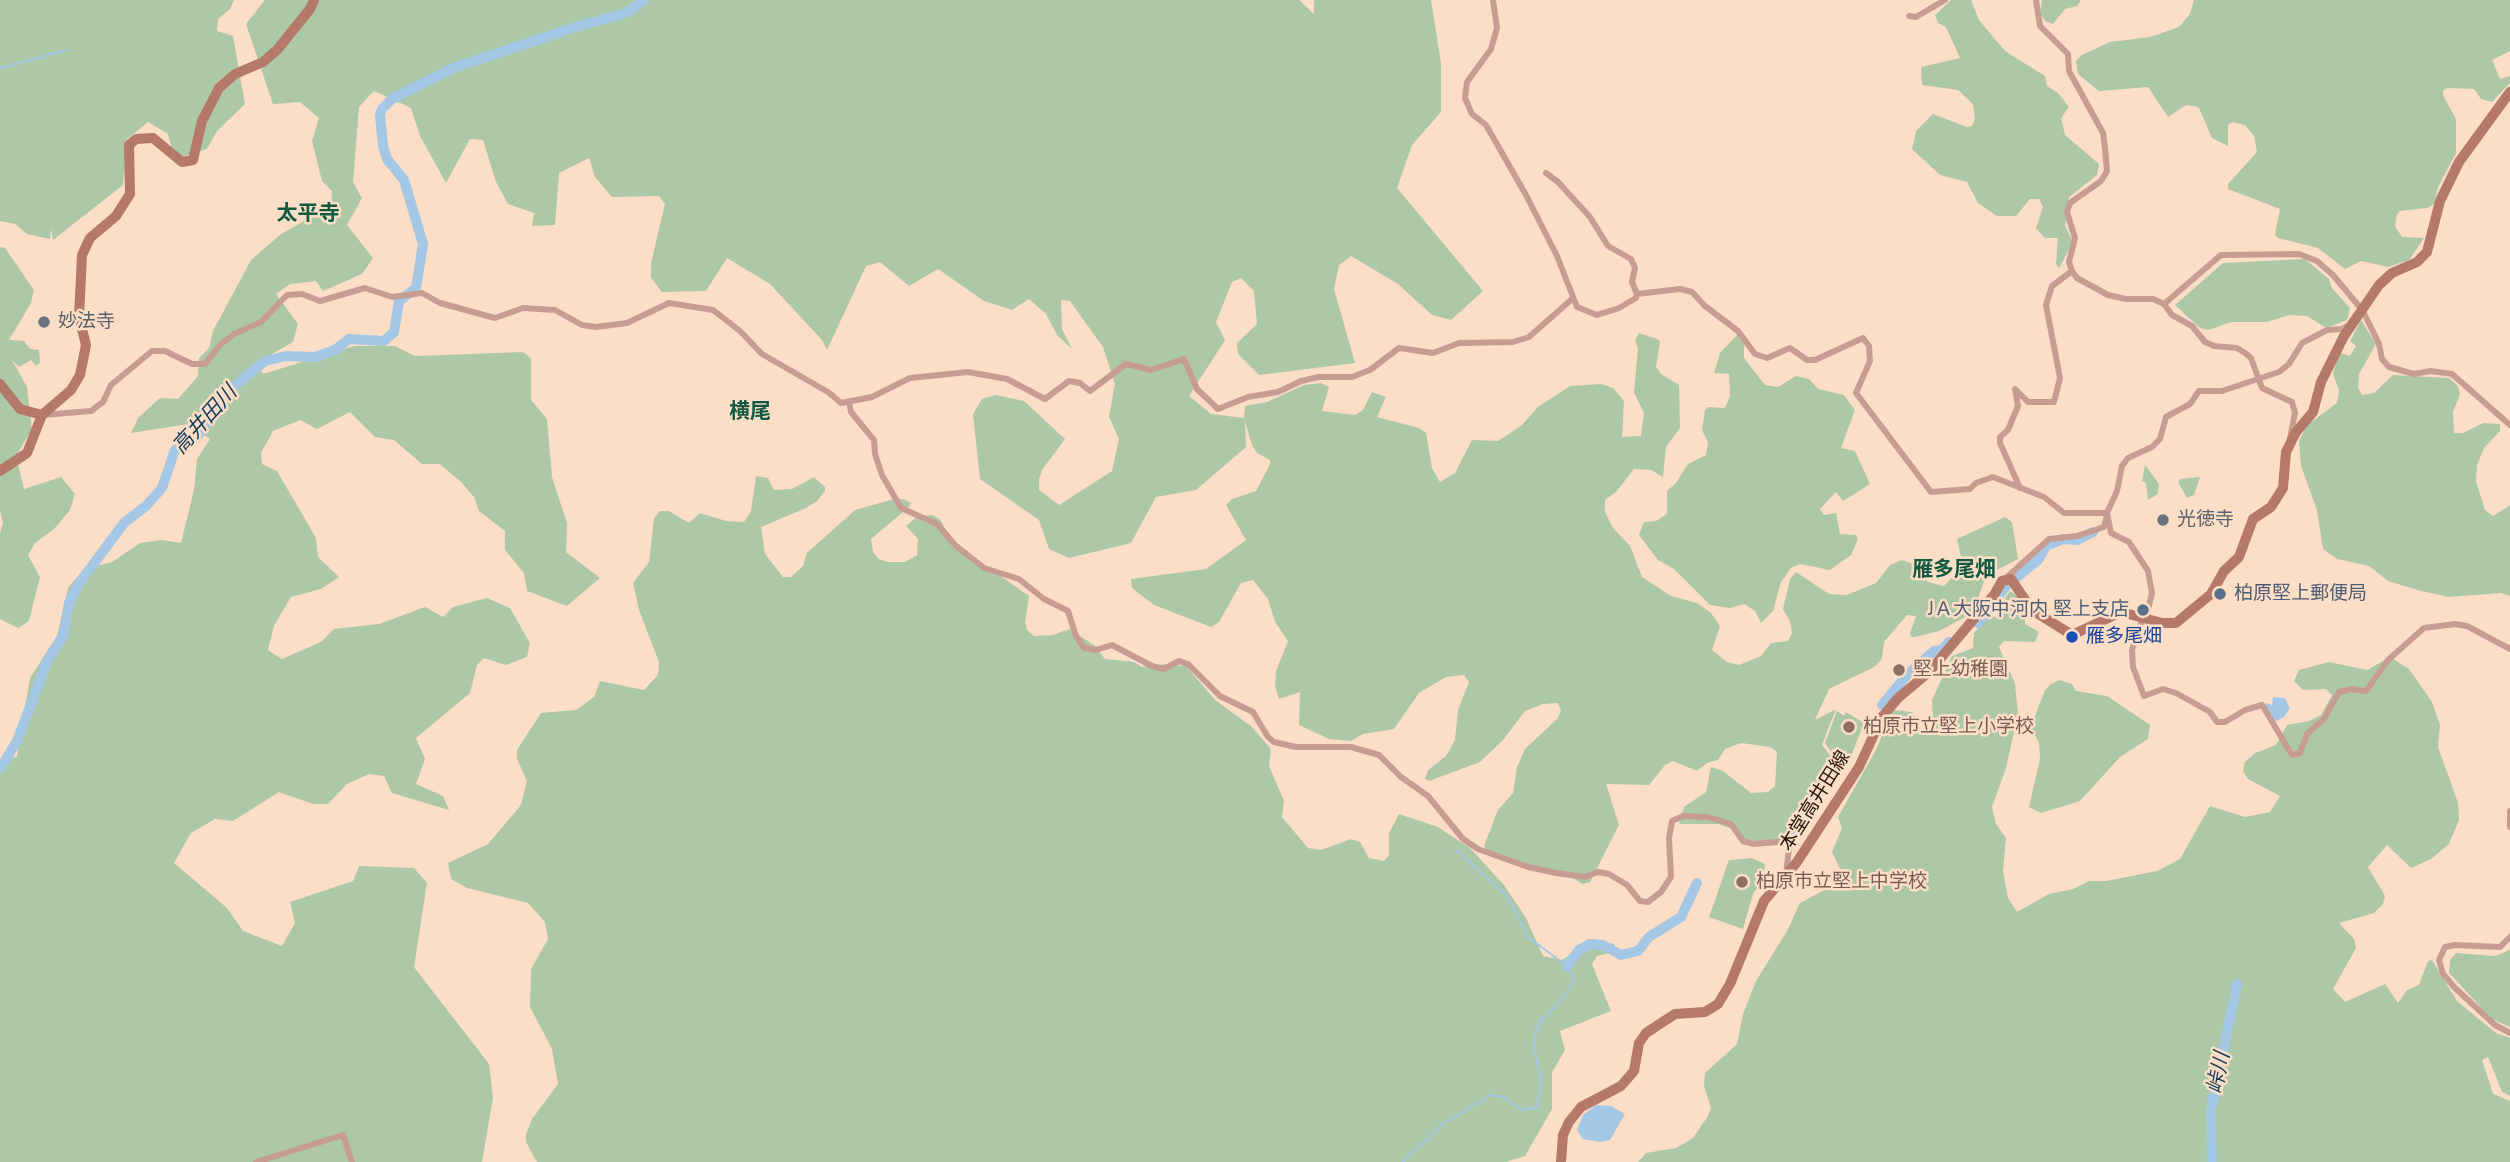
<!DOCTYPE html>
<html>
<head>
<meta charset="utf-8">
<style>
  body { margin:0 }
  canvas { display:block; background:#fcdec6 }
</style>
</head>
<body>
<canvas width="2510" height="1162"></canvas>
<script>
const context = document.querySelector('canvas').getContext('2d');
context.lineJoin = 'round';
function fill(path, color) {
  context.fillStyle = color;
  context.fill(path, 'evenodd');
}
function poly(rows) {
  const path = new Path2D();
  for (const r of rows) {
    path.moveTo(r[0], r[1]);
    for (let i = 2; i < r.length; i += 2) path.lineTo(r[i], r[i + 1]);
  }
  return path;
}
function stroke(path, color, width, dash) {
  context.strokeStyle = color;
  context.lineWidth = width;
  context.lineCap = dash ? 'butt' : 'round';
  context.setLineDash(dash || []);
  context.stroke(path);
}
function write(font, color, halo, rows, align = 'center') {
  context.font = font + ' "PT Sans","Noto Sans JP",sans-serif';
  context.lineWidth = 5;
  context.setLineDash([]);
  context.textBaseline = 'middle';
  context.strokeStyle = halo;
  context.fillStyle = color;
  for (const [text, x, y, turn = 0] of rows) {
    context.save();
    context.translate(x, y);
    context.rotate((+turn || 0) * Math.PI / 180);
    context.textAlign = isNaN(turn) ? turn : align;
    if (halo) context.strokeText(text, 0, 0);
    context.fillText(text, 0, 0);
    context.restore();
  }
}
fill(poly([
  [0,0,234,0,230,9,218,19,217,31,233,36,245,104,217,131,207,149,181,157,172,149,168,134,148,122,127,139,123,185,53,240,51,229,50,239,27,234,15,224,0,221],
  [265,0,1299,0,1314,14,1314,0,1431,0,1441,63,1441,112,1412,145,1397,188,1483,291,1451,320,1432,315,1398,284,1351,256,1339,265,1334,289,1355,363,1259,375,1238,354,1237,343,1257,324,1254,291,1241,278,1232,282,1216,322,1225,340,1189,396,1211,414,1244,418,1245,406,1267,402,1304,385,1321,383,1329,387,1322,411,1355,415,1363,410,1372,392,1386,397,1377,417,1419,428,1426,433,1432,468,1440,482,1455,473,1472,440,1498,441,1521,426,1538,407,1570,386,1601,384,1613,388,1624,401,1622,437,1641,436,1644,413,1634,393,1638,348,1635,340,1639,333,1657,339,1660,341,1656,367,1661,374,1679,385,1680,428,1666,447,1663,477,1651,470,1634,469,1616,492,1605,500,1605,512,1613,528,1630,546,1642,577,1671,596,1697,603,1711,613,1720,626,1712,650,1727,662,1739,665,1761,656,1771,643,1788,641,1792,633,1790,621,1783,609,1790,579,1796,572,1829,594,1847,595,1876,583,1890,565,1902,560,1914,564,1928,582,1944,586,1959,570,1961,557,1957,539,2005,517,2012,522,2018,559,1993,572,1984,581,1973,613,1939,631,1915,637,1911,637,1910,633,1916,616,1907,615,1884,642,1882,659,1874,667,1829,689,1815,720,1836,709,1822,745,1836,763,1819,794,1816,811,1799,836,1787,844,1743,845,1732,829,1718,824,1679,824,1684,807,1706,792,1711,767,1723,771,1751,793,1768,792,1775,786,1777,752,1770,747,1741,743,1725,749,1718,760,1707,763,1697,771,1673,761,1665,765,1649,785,1606,784,1619,825,1590,882,1583,884,1567,875,1536,869,1486,850,1484,846,1498,810,1513,793,1517,767,1525,749,1557,719,1561,711,1558,703,1543,704,1525,711,1503,740,1480,762,1429,781,1425,779,1428,770,1446,756,1455,740,1458,710,1469,682,1464,675,1446,677,1419,693,1394,729,1363,734,1351,741,1329,739,1299,725,1300,692,1279,699,1275,686,1276,671,1288,641,1275,622,1268,599,1253,580,1241,583,1219,622,1211,627,1154,605,1132,588,1131,579,1206,569,1246,540,1226,505,1232,499,1256,491,1270,464,1270,460,1257,453,1252,445,1245,421,1246,447,1196,490,1156,497,1131,543,1069,558,1049,549,1039,520,980,479,973,414,982,399,996,395,1024,401,1065,439,1042,470,1039,480,1039,490,1059,505,1112,471,1119,439,1109,417,1115,384,1103,347,1070,301,1061,300,1062,329,1072,349,1057,335,1046,314,1029,299,1012,310,984,301,938,269,909,286,880,262,866,266,827,350,822,340,770,284,727,258,706,291,662,292,651,278,651,263,665,204,659,196,612,197,595,177,589,158,559,173,555,225,532,226,534,213,508,204,496,182,483,140,470,139,446,183,420,136,411,108,374,91,359,107,353,182,362,198,347,225,373,258,362,274,323,291,316,281,290,284,276,294,298,324,293,342,256,363,263,374,354,346,395,346,415,356,523,352,531,358,531,400,547,419,552,477,567,523,566,552,600,578,567,606,527,591,524,573,505,550,505,531,479,511,474,497,461,482,440,464,422,464,394,440,375,437,350,412,317,429,300,420,273,431,261,453,262,464,277,471,316,538,318,557,339,577,321,589,291,597,274,626,268,650,282,659,321,642,334,629,379,624,425,607,443,617,453,607,487,598,510,608,530,643,527,657,506,665,484,658,477,665,470,693,416,738,425,759,416,784,443,796,449,810,392,793,384,776,369,774,347,784,328,804,313,804,279,792,233,821,215,819,191,833,174,863,227,908,243,931,282,946,295,923,290,902,353,881,359,866,414,868,427,883,414,967,489,1064,493,1098,482,1162,0,1162,0,760,17,757,30,678,57,636,68,588,84,569,112,562,140,543,162,540,181,543,194,490,197,459,210,439,189,424,131,433,138,418,160,398,178,399,198,376,199,358,209,348,213,331,251,260,281,234,331,206,332,191,322,181,312,141,319,118,300,102,273,104,246,24],
  [1951,0,1971,0,1979,20,2005,51,2045,76,2047,86,2058,93,2069,107,2061,118,2065,135,2099,164,2097,175,2069,197,2065,226,2073,242,2059,268,2056,264,2058,238,2045,238,2036,228,2043,207,2039,199,2030,199,2016,216,1997,216,1978,203,1967,182,1940,175,1912,149,1916,131,1933,114,1967,127,1972,126,1975,118,1973,104,1958,90,1922,85,1921,67,1960,58,1946,27,1938,23,1935,15],
  [2042,0,2081,0,2077,6,2065,9,2053,24,2045,21,2040,13],
  [2194,0,2510,0,2510,51,2492,60,2500,79,2510,76,2510,83,2492,102,2481,99,2474,89,2447,88,2443,91,2443,95,2456,119,2456,153,2438,187,2434,204,2427,208,2400,211,2397,214,2395,226,2402,237,2424,238,2409,260,2388,267,2361,261,2345,269,2318,248,2278,238,2275,235,2280,209,2228,189,2228,184,2257,152,2254,136,2245,125,2232,122,2228,125,2228,146,2212,138,2199,108,2195,106,2186,105,2168,117,2148,87,2099,91,2078,74,2076,61,2082,55,2110,42,2150,37,2179,27,2190,14],
  [0,247,5,248,34,290,31,303,9,340,24,341,30,349,39,350,40,363,36,366,31,360,19,367,12,360,27,387,32,429,16,456,24,489,61,477,75,494,70,510,54,529,35,543,28,555,40,577,29,621,18,628,0,619,0,533,3,523,0,510],
  [2305,259,2329,279,2332,288,2350,308,2347,320,2326,328,2307,316,2289,315,2267,322,2231,322,2209,330,2200,328,2175,305,2223,263],
  [2361,320,2376,344,2359,374,2358,387,2362,395,2374,393,2393,375,2449,378,2458,386,2460,394,2453,412,2454,433,2463,433,2483,423,2500,424,2500,431,2484,448,2477,465,2476,481,2485,510,2493,516,2510,505,2510,596,2501,593,2449,597,2421,591,2388,581,2369,566,2337,559,2323,549,2317,510,2301,466,2299,441,2307,425,2337,403,2339,390,2333,374,2338,356,2341,353,2350,356,2356,346,2350,341],
  [1738,334,1744,341,1744,358,1765,385,1778,387,1796,376,1809,379,1818,389,1844,395,1855,410,1841,448,1855,451,1870,484,1843,501,1836,492,1820,509,1824,515,1836,513,1840,534,1856,535,1858,539,1851,555,1830,570,1800,564,1791,568,1781,582,1773,611,1761,623,1755,611,1744,604,1730,608,1710,605,1674,569,1658,560,1639,535,1644,522,1656,521,1667,514,1667,491,1676,483,1688,464,1706,455,1708,442,1702,430,1705,410,1708,407,1725,408,1730,396,1729,374,1714,373,1720,353],
  [2145,465,2159,484,2158,494,2148,500,2146,483,2142,481],
  [756,476,768,478,774,490,792,489,814,477,825,487,825,491,817,501,806,508,761,527,765,554,783,577,791,577,803,566,807,553,855,510,894,499,903,499,911,503,909,507,871,539,873,552,879,559,887,562,905,562,917,555,918,539,906,526,917,517,932,515,940,519,952,542,1029,596,1025,622,1027,630,1034,636,1053,635,1069,629,1094,645,1105,659,1134,662,1142,667,1168,664,1186,666,1215,700,1251,726,1271,749,1269,766,1284,801,1282,817,1308,848,1321,850,1351,839,1360,842,1369,858,1384,861,1389,855,1389,833,1399,814,1438,827,1470,848,1504,885,1526,918,1543,956,1562,960,1593,940,1614,944,1614,952,1597,956,1592,964,1611,1011,1560,1031,1565,1050,1552,1072,1552,1109,1525,1156,1506,1162,537,1162,526,1142,526,1134,532,1119,558,1084,552,1049,530,1007,531,969,548,939,545,922,528,903,467,888,451,879,448,863,488,844,521,805,527,781,517,759,517,750,541,713,576,710,594,697,600,681,644,690,658,675,659,662,639,610,633,583,649,562,654,518,660,511,669,511,689,523,700,513,726,521,744,522,751,511],
  [2200,477,2194,495,2187,498,2178,482,2180,479],
  [2010,591,2025,602,2025,624,2039,632,2035,642,2004,641,1999,647,2015,684,2018,714,2006,768,1992,807,1996,824,2006,838,2003,871,2008,898,2017,912,2049,894,2073,889,2089,881,2106,881,2157,871,2180,859,2210,806,2245,817,2270,812,2280,796,2248,779,2243,771,2245,762,2255,753,2276,745,2287,725,2309,721,2321,715,2332,695,2326,689,2303,690,2294,681,2299,670,2329,662,2367,670,2390,657,2409,669,2432,702,2440,725,2438,747,2458,803,2459,820,2449,844,2431,859,2411,868,2387,845,2368,867,2385,896,2383,904,2374,913,2339,923,2354,939,2356,948,2333,989,2345,1002,2385,984,2398,1003,2407,990,2419,985,2428,961,2432,960,2457,1001,2496,1033,2510,1038,2510,1096,2502,1092,2488,1057,2482,1060,2493,1094,2510,1101,2510,1162,1638,1162,1646,1153,1676,1148,1693,1138,1708,1116,1711,1108,1704,1086,1705,1073,1737,1044,1743,1014,1756,981,1787,931,1800,903,1830,887,1842,873,1832,852,1842,828,1838,817,1876,750,1892,710,1912,712,1922,732,1933,728,1932,700,1952,656,1973,648,1974,633,1989,616,1999,618,2008,605,2005,598],
  [2060,680,2072,684,2076,691,2107,696,2150,725,2148,739,2120,757,2080,801,2041,813,2029,807,2040,759,2039,742,2032,731,2033,721,2045,690,2051,684],
  [1837,711,1844,716,1846,712,1864,723,1848,764,1842,767,1825,743],
  [1752,858,1765,864,1763,879,1753,894,1743,929,1709,917,1729,860],
  [2510,950,2510,1027,2492,1019,2449,973,2450,960,2456,953,2495,956]
]), '#adc8a6');
fill(poly([
  [2273,697,2285,698,2290,708,2284,717,2274,722,2265,707,2266,703,2272,705],
  [1596,1105,1611,1106,1625,1114,1610,1140,1600,1142,1583,1139,1577,1130,1583,1115]
]), '#a3c7e4');
stroke(poly([
  [0,68,67,50],
  [1403,1162,1440,1126,1491,1095,1504,1097,1522,1110,1537,1107,1541,1079,1534,1048,1535,1034,1540,1022,1561,1001,1575,979,1567,966,1528,937,1507,896,1455,849]
]), '#a3c7e4', 2);
stroke(poly([
  [1978,623,2007,585,2039,559,2046,546,2063,539,2077,540,2093,532],
  [1882,705,1907,675,1934,651,1942,650,1949,642],
  [0,769,17,741,48,659,63,636,69,603,80,582,124,523,147,505,162,488,175,450,198,436,221,397,265,361,286,356,315,357,335,350,349,339,384,341,394,332,399,301,416,288,423,244,404,180,387,159,383,146,380,115,382,109,392,99,453,68,575,27,626,13,644,0],
  [1791,838,1833,766],
  [1567,966,1579,950,1590,944,1603,945,1621,955,1638,951,1649,937,1681,917,1697,883],
  [2212,1162,2211,1110,2237,984]
]), '#a3c7e4', 10);
stroke(poly([
  [1493,0,1497,28,1491,49,1467,82,1465,98,1472,114,1486,125,1526,195,1557,256,1577,307,1597,315,1619,308,1636,298,1637,294,1680,289,1692,292,1705,306,1738,331,1755,354,1767,358,1790,348,1807,360,1815,360,1863,338,1869,346,1870,361,1856,393,1931,492,1970,489,1976,483,1993,477,2044,497,2064,513,2107,513],
  [2036,0,2040,26,2068,54,2069,71,2103,133,2105,148,2107,171,2101,181,2070,203,2067,212,2075,238,2069,262,2072,271,2077,278,2108,295,2126,299,2153,299,2164,304,2172,315,2192,326,2205,342,2214,346,2237,348,2245,353,2251,358,2262,388,2292,402,2295,413,2289,443],
  [1909,16,1916,17,1945,0],
  [1546,173,1558,182,1590,217,1608,246,1631,259,1635,268,1632,282,1637,294],
  [2164,304,2221,255,2299,254,2317,261,2333,275,2363,311,2379,344,2382,359,2389,367,2414,374,2431,371,2452,374,2510,425],
  [849,402,851,412,874,440,875,454,882,475,901,508,937,524,955,545,984,568,1019,579,1044,599,1068,611,1076,636,1084,648,1096,650,1112,645,1152,666,1164,669,1179,661,1188,664,1220,696,1253,712,1268,737,1274,742,1296,747,1351,747,1379,755,1401,777,1428,796,1463,839,1478,849,1528,867,1556,873,1585,877,1598,872,1609,874,1627,885,1640,901,1648,902,1661,892,1671,877,1669,838,1672,821,1683,816,1708,817,1731,824,1743,841,1753,844,1790,841,1786,874],
  [43,415,91,411,103,402,111,385,152,351,165,351,192,364,205,364,220,345,234,334,261,322,287,295,302,294,320,301,365,288,392,297,422,293,440,303,495,318,523,308,555,310,582,325,596,327,627,323,669,303,713,310,740,331,762,354,828,392,841,403,872,397,910,378,968,372,1007,379,1045,399,1069,381,1080,383,1090,391,1126,364,1151,370,1184,359,1197,389,1218,409,1248,397,1278,392,1301,381,1319,377,1352,377,1370,370,1399,348,1433,353,1459,343,1513,342,1529,337,1572,299],
  [2020,488,2000,443,2000,437,2008,430,2018,406,2015,389,2028,402,2054,402,2060,378,2046,305,2052,286,2072,271],
  [2006,578,2049,539,2077,536,2104,527,2107,515],
  [2143,617,2132,650,2133,667,2144,696,2163,689,2176,693,2210,712,2217,722,2225,722,2245,710,2262,705,2292,755,2300,753,2307,734,2324,719,2339,692,2352,689,2366,691,2388,660,2424,628,2455,624,2467,626,2510,649],
  [2146,618,2152,593,2148,571,2129,542,2111,533,2107,513,2117,491,2122,466,2128,458,2152,447,2160,439,2166,417,2190,404,2199,391,2222,391,2279,372,2289,364,2302,343,2327,330,2342,329,2349,325],
  [2510,811,2510,827],
  [2510,937,2500,947,2455,945,2445,947,2439,960,2443,974,2455,988,2495,1025,2510,1033],
  [256,1162,343,1135,352,1162]
]), '#c79d92', 6);
stroke(poly([
  [0,384,20,409,42,415],
  [0,471,27,453,42,415,71,390,80,375,86,345,79,317,82,255,90,238,116,216,130,194,129,145,136,139,153,138,182,162,193,160,202,121,219,88,235,74,263,62,277,50,310,9,314,0],
  [1561,1162,1563,1135,1569,1122,1581,1107,1621,1086,1634,1071,1639,1043,1646,1033,1675,1014,1705,1012,1718,1004,1730,984,1764,901,1797,862,1859,767,1882,717,1898,698,1929,672,1994,595,2002,581,2011,579,2032,610,2072,635,2121,612,2162,623,2176,623,2211,594,2224,571,2239,557,2253,519,2271,507,2283,488,2286,452,2296,432,2313,412,2321,382,2344,336,2379,285,2392,273,2417,262,2427,252,2440,201,2459,162,2510,92]
]), '#b5796a', 10);
for (const [x, y, r, color] of [
  [44,322,7,"#6b7280"],
  [2163,520,7,"#6b7280"],
  [2220,594,7,"#5c6f8a"],
  [2143,610,7,"#5c6f8a"],
  [2072,637,7,"#1a4fb4"],
  [1899,670,7,"#8d6e63"],
  [1849,727,7,"#8d6e63"],
  [1742,882,7,"#8d6e63"]
]) {
  const dot = new Path2D();
  dot.arc(x, y, r, 0, 2 * Math.PI);
  context.fillStyle = color;
  context.fill(dot);
  stroke(dot, '#fcdec6', 2.5);
}
write('19px', '#5b616d', '#fcdec6', [
  ["妙法寺",58,322],
  ["光徳寺",2177,520]
], 'left');
write('19px', '#4e5e75', '#fcdec6', [
  ["柏原堅上郵便局",2234,594],
  ["JＡ大阪中河内 堅上支店",2129,610,"right"]
], 'left');
write('19px', '#164399', '#fcdec6', [
  ["雁多尾畑",2086,637]
], 'left');
write('19px', '#785e54', '#fcdec6', [
  ["堅上幼稚園",1913,670],
  ["柏原市立堅上小学校",1863,727],
  ["柏原市立堅上中学校",1756,882]
], 'left');
write('19px', '#21160d', '#fcdec6', [
  ["本堂高井田線",1815,801,-58]
]);
write('bold 21px', '#115941', '#fcdec6', [
  ["太平寺",308,214],
  ["横尾",750,412],
  ["雁多尾畑",1954,570]
]);
write('italic 21px', '#133e5b', '#fcdec6', [
  ["高井田川",205,420,-48],
  ["峠川",2219,1073,-79]
]);
</script>
</body>
</html>
